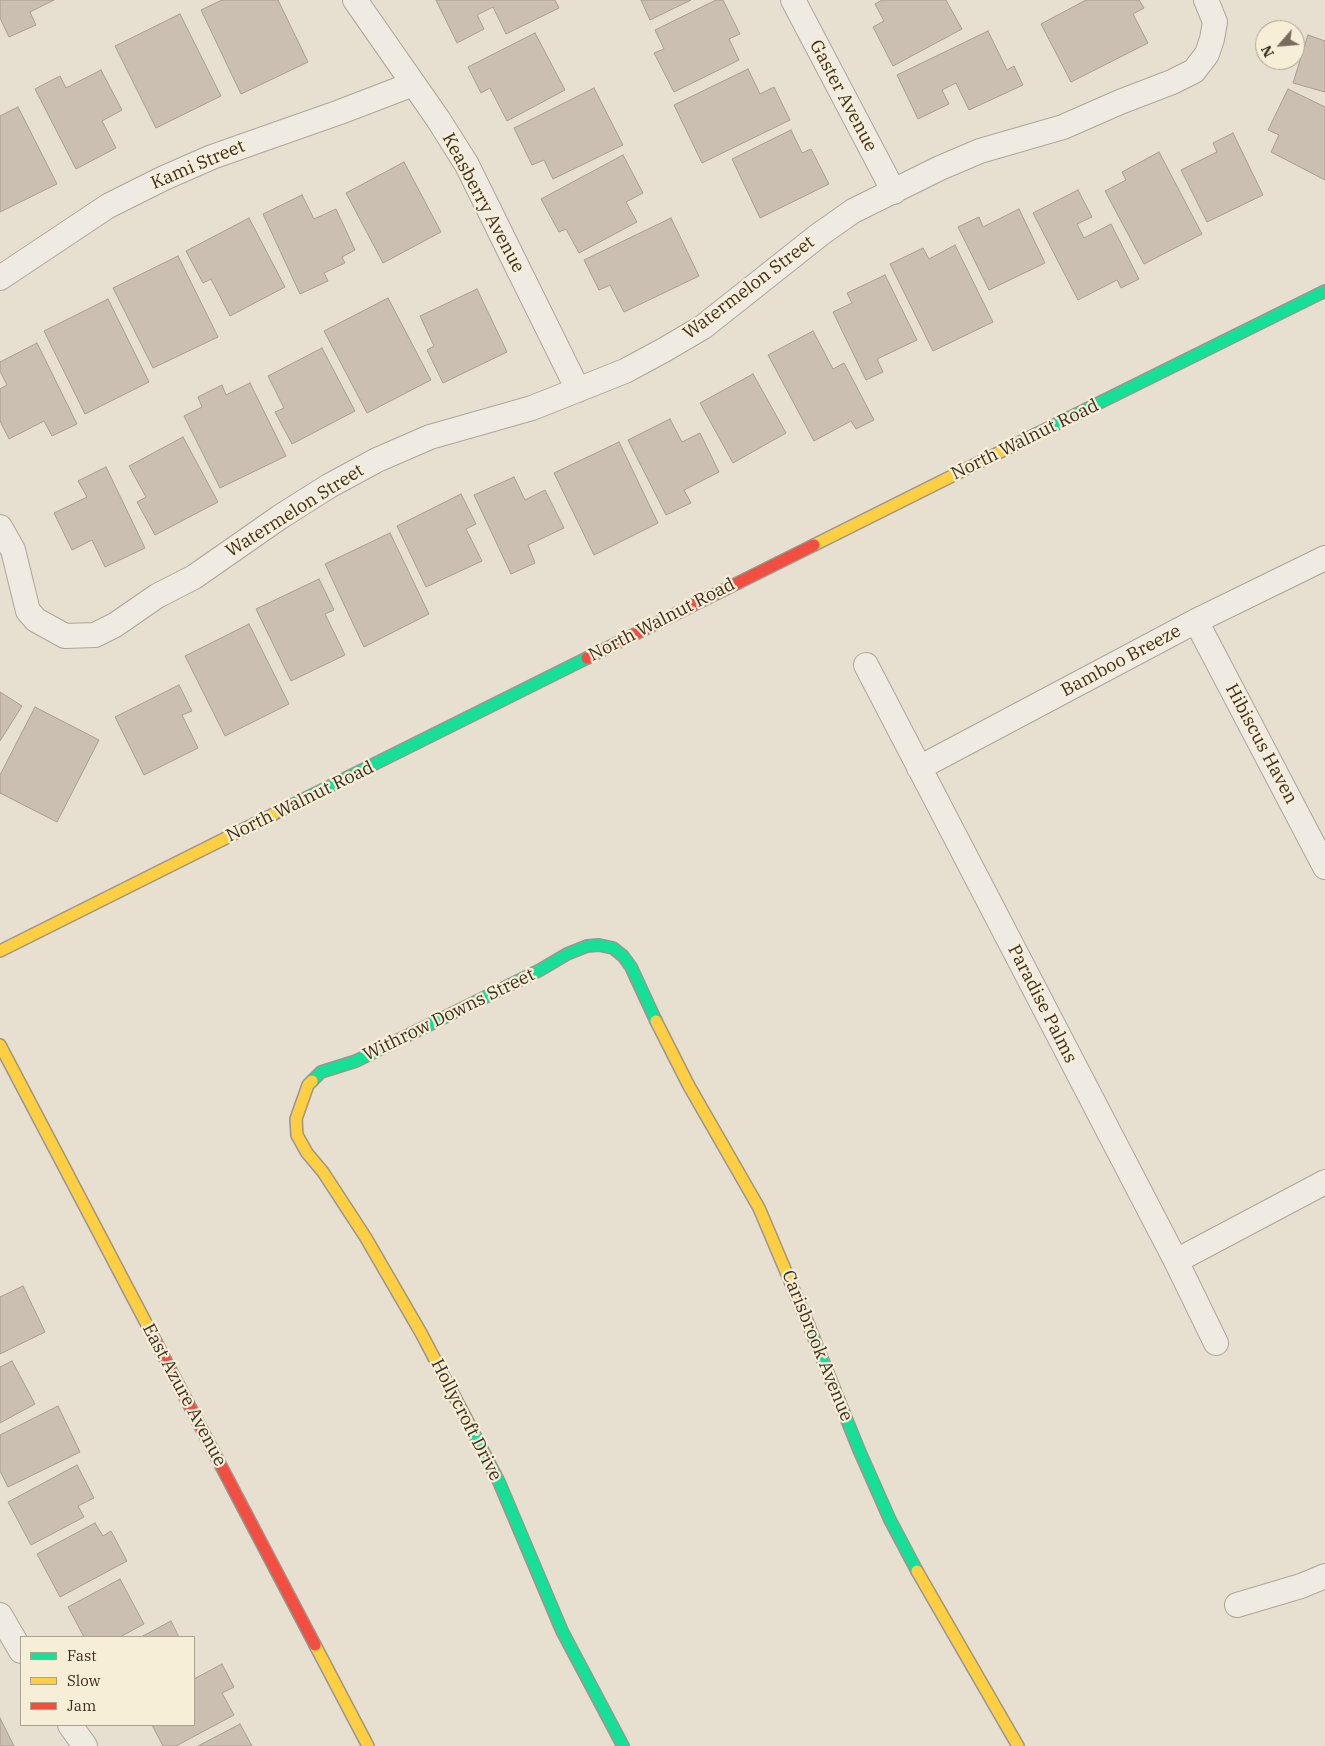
<!DOCTYPE html>
<html>
<head>
<meta charset="utf-8">
<style>
  body { margin:0 }
  #map { position:relative; width:1325px; height:1746px; overflow:hidden; background:#e7e0d1; font-family:"IBM Plex Serif",serif }
  canvas { display:block }
  .legend { position:absolute; left:20px; top:1636px; width:175px; height:90px; box-sizing:border-box; background:#f7eed8; border:1px solid #ada18e; margin:0; padding:6px 9px; list-style:none; font-size:15px; color:#3d2e20 }
  .legend li { display:flex; align-items:center; gap:10px; height:25px }
  .legend b { width:25px; border:1px solid #ada18e }
  .north { position:absolute; left:1255px; top:20px; width:50px; height:50px; box-sizing:border-box; background:#f7eed8; border:1px solid #ada18e; border-radius:50%; rotate:243deg; font-size:14px; font-weight:700; line-height:20px; text-align:center; color:#3d2e20 }
  .north::after { content:''; display:block; margin:auto; width:18px; height:22px; background:#786c5e; clip-path:polygon(50% 0,100% 100%,50% 72%,0 100%) }
</style>
</head>
<body>
<div id="map">
<canvas width="1325" height="1746"></canvas>
<ul class="legend">
<li><b style="height:6px;background:#16e098"></b>Fast</li>
<li><b style="height:6px;background:#ffcf43"></b>Slow</li>
<li><b style="height:6px;background:#f24e42"></b>Jam</li>
</ul>
<div class="north">N</div>
</div>
<script>
const context = document.querySelector('canvas').getContext('2d');
context.lineJoin = 'round';
function fill(path, color) {
  context.fillStyle = color;
  context.fill(path, 'evenodd');
}
function poly(rows) {
  const path = new Path2D();
  for (const r of rows) {
    path.moveTo(r[0], r[1]);
    for (let i = 2; i < r.length; i += 2) path.lineTo(r[i], r[i + 1]);
  }
  return path;
}
function stroke(path, color, width, dash) {
  context.strokeStyle = color;
  context.lineWidth = width;
  context.lineCap = dash ? 'butt' : 'round';
  context.setLineDash(dash || []);
  context.stroke(path);
}
function write(font, color, halo, rows, align = 'center') {
  context.font = font + ' "IBM Plex Serif",serif';
  context.lineWidth = 4.5;
  context.setLineDash([]);
  context.textBaseline = 'middle';
  context.strokeStyle = halo;
  context.fillStyle = color;
  for (const [text, x, y, turn = 0] of rows) {
    context.save();
    context.translate(x, y);
    context.rotate((+turn || 0) * Math.PI / 180);
    context.textAlign = isNaN(turn) ? turn : align;
    if (halo) context.strokeText(text, 0, 0);
    context.fillText(text, 0, 0);
    context.restore();
  }
}
const building = poly([
  [0,0,54,0,30,12,36,25,9,37,0,18,0,0],
  [222,0,278,0,308,62,241,94,201,10,222,0],
  [436,0,555,0,559,8,506,34,493,7,477,15,484,29,457,43,436,0],
  [641,0,691,0,650,20,641,0],
  [716,0,723,0,740,34,729,39,739,60,674,92,654,53,664,49,655,30,716,0],
  [882,0,946,0,962,29,893,66,873,27,884,21,875,4,882,0],
  [1086,0,1139,0,1144,8,1133,14,1148,43,1071,82,1041,24,1086,0],
  [180,14,221,96,156,128,115,46,180,14],
  [988,31,1007,70,1014,66,1023,85,969,110,956,83,942,90,949,104,918,119,897,75,988,31],
  [535,33,565,90,507,121,490,88,481,93,468,67,535,33],
  [1308,35,1325,41,1325,92,1293,83,1308,35],
  [748,69,760,94,774,87,790,120,702,163,674,105,748,69],
  [101,70,122,110,102,121,116,148,76,169,35,89,60,76,66,88,101,70],
  [594,88,623,145,553,179,544,160,532,165,514,128,594,88],
  [1288,89,1325,107,1325,180,1271,152,1279,135,1268,130,1288,89],
  [18,107,57,184,0,212,0,116,18,107],
  [791,130,802,153,811,149,829,184,760,218,732,159,791,130],
  [1233,133,1263,195,1207,222,1181,170,1217,152,1213,143,1233,133],
  [1159,152,1202,234,1144,264,1105,191,1126,180,1122,172,1159,152],
  [623,155,643,193,626,202,637,222,579,253,566,229,559,232,541,199,623,155],
  [404,162,441,232,383,263,346,193,404,162],
  [1078,190,1092,217,1077,224,1084,238,1111,224,1139,279,1121,288,1117,280,1078,300,1033,213,1078,190],
  [302,195,314,219,336,209,355,250,342,257,345,263,324,273,328,281,300,294,263,214,302,195],
  [1019,209,1045,263,989,290,958,227,979,217,983,227,1019,209],
  [249,218,285,287,230,316,211,279,203,283,186,251,249,218],
  [671,218,699,276,624,312,610,285,599,290,584,260,671,218],
  [955,245,993,322,933,351,890,264,923,248,929,259,955,245],
  [178,256,218,337,153,368,113,288,178,256],
  [885,275,917,340,877,359,883,372,866,380,833,312,852,303,847,293,885,275],
  [477,289,507,352,443,383,427,350,434,346,420,316,477,289],
  [388,298,431,380,367,413,324,331,388,298],
  [108,299,149,382,85,414,44,331,108,299],
  [813,331,833,369,844,363,874,420,856,429,851,421,814,441,768,355,813,331],
  [37,343,77,424,52,436,44,421,9,439,0,421,0,389,7,385,0,371,0,362,37,343],
  [322,348,355,411,292,444,275,412,284,408,268,376,322,348],
  [753,374,786,433,733,463,700,403,753,374],
  [250,383,286,456,220,488,184,416,202,407,198,397,222,385,226,395,250,383],
  [670,419,682,442,700,433,719,472,684,490,691,503,666,515,628,440,670,419],
  [183,437,218,502,155,535,137,502,146,497,129,466,183,437],
  [619,442,658,523,594,555,554,473,619,442],
  [106,467,145,548,105,567,92,540,72,550,54,513,87,497,78,481,106,467],
  [514,477,525,500,545,490,564,528,528,545,535,563,511,574,474,495,514,477],
  [461,494,476,524,466,529,482,561,426,587,397,526,461,494],
  [390,533,429,614,364,647,325,564,390,533],
  [319,579,334,610,325,614,345,655,291,681,256,609,319,579],
  [249,624,289,704,225,736,185,656,249,624],
  [179,685,192,711,182,715,198,748,144,775,115,717,179,685],
  [0,692,22,706,0,741,0,692],
  [35,707,99,740,57,822,0,793,0,775,35,707],
  [23,1286,45,1332,0,1354,0,1297,23,1286],
  [12,1361,35,1404,0,1423,0,1367,12,1361],
  [58,1406,80,1452,8,1487,0,1471,0,1435,58,1406],
  [77,1465,94,1498,78,1506,84,1517,31,1545,8,1502,77,1465],
  [95,1523,103,1536,111,1531,127,1561,60,1597,37,1554,95,1523],
  [120,1579,144,1624,120,1637,84,1637,68,1607,120,1579],
  [171,1621,179,1637,141,1637,171,1621],
  [222,1664,234,1687,222,1693,234,1715,176,1746,163,1746,152,1725,194,1725,194,1679,222,1664],
  [0,1718,14,1746,0,1746,0,1718],
  [240,1724,252,1746,198,1746,240,1724]
]);
fill(building, '#cbbfb2');
stroke(building, '#a89c90', 1);
const street = poly([
  [355,0,438,119,467,165,578,390],
  [793,0,894,192],
  [0,278,108,206,164,178,212,157,340,112,413,84],
  [0,527,13,550,28,611,36,620,65,636,95,635,115,625,157,596,194,577,280,517,329,486,377,460,430,437,532,408,625,371,664,350,703,327,819,235,853,211,940,168,980,151,1063,127,1120,102,1172,82,1194,71,1207,54,1212,39,1215,22,1206,0],
  [1196,621,1325,867],
  [866,665,1176,1261,1216,1343],
  [919,768,1196,621,1325,558],
  [1176,1261,1325,1182],
  [1237,1605,1301,1586,1325,1576],
  [0,1615,21,1651],
  [70,1725,85,1746]
]);
const fast = poly([
  [1010,447,1325,291],
  [274,814,587,658],
  [312,1081,321,1072,356,1061,540,970,567,954,587,946,599,945,613,948,623,956,631,967,656,1021],
  [809,1326,859,1450,890,1520,917,1571],
  [469,1424,499,1482,562,1631,623,1746]
]);
const slow = poly([
  [814,545,1010,447],
  [0,951,274,814],
  [656,1021,689,1086,759,1208,809,1326],
  [0,1045,156,1342],
  [312,1081,308,1085,296,1119,297,1135,307,1153,323,1172,366,1238,421,1333,469,1424],
  [917,1571,1018,1746],
  [315,1645,368,1746]
]);
const jam = poly([
  [587,658,814,545],
  [156,1342,315,1645]
]);
stroke(street, '#ada599', 26);
stroke(fast, '#9c958a', 14);
stroke(slow, '#9c958a', 14);
stroke(jam, '#9c958a', 14);
stroke(street, '#efebe3', 24);
stroke(fast, '#16e098', 11);
stroke(slow, '#ffcf43', 11);
stroke(jam, '#f24e42', 11);
write('18px', '#3d2e20', '#f7eed8', [
  ["Gaster Avenue",843,96,62],
  ["Kami Street",198,165,-23],
  ["Keasberry Avenue",483,203,62],
  ["Watermelon Street",749,288,-37],
  ["North Walnut Road",1025,440,-26],
  ["Watermelon Street",295,511,-32],
  ["North Walnut Road",662,620,-27],
  ["Bamboo Breeze",1121,661,-28],
  ["Hibiscus Haven",1261,744,62],
  ["North Walnut Road",300,802,-26],
  ["Paradise Palms",1042,1004,63],
  ["Withrow Downs Street",449,1015,-26],
  ["Carisbrook Avenue",817,1346,68],
  ["East Azure Avenue",184,1395,62],
  ["Hollycroft Drive",466,1420,63]
]);
</script>
</body>
</html>
